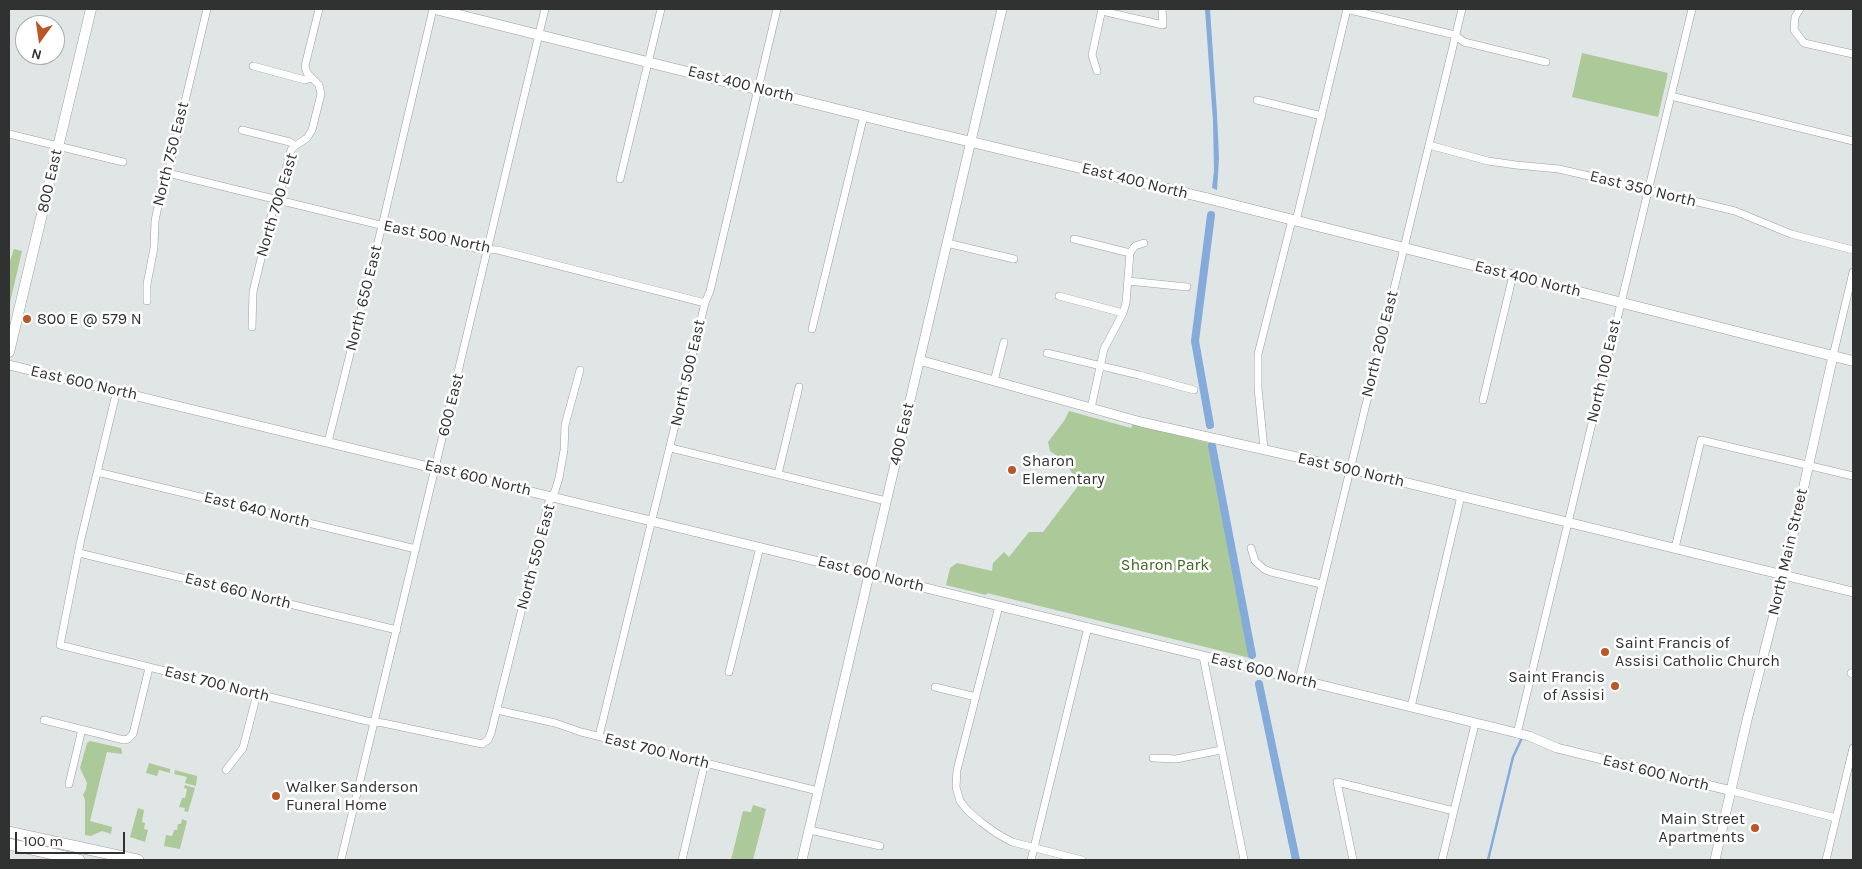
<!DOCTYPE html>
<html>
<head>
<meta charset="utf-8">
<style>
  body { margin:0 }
  #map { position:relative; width:1862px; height:869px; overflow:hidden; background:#e0e5e5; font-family:Karla,sans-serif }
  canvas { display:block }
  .frame { position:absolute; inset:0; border:10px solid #303231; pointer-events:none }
  .north { position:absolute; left:15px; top:15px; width:50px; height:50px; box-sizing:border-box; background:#fff; border:1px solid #acadad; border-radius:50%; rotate:194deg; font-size:14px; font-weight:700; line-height:20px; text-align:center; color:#303231 }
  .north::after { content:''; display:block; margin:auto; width:18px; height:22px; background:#bb5626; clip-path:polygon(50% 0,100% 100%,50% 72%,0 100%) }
  .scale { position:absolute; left:15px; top:832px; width:110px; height:22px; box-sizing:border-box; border:2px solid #303231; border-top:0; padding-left:6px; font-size:15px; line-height:18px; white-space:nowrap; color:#303231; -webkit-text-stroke:4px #fff; paint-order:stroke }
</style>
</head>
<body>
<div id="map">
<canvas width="1862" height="869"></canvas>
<div class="frame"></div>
<div class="north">N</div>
<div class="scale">100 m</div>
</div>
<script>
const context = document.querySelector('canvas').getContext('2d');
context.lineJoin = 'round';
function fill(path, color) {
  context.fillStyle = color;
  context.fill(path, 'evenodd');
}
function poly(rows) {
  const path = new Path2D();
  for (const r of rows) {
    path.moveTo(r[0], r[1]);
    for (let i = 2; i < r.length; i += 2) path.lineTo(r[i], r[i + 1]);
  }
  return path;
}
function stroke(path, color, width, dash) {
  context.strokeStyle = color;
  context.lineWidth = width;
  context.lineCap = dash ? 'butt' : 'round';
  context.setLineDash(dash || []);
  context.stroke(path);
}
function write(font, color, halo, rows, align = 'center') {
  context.font = font + ' Karla,sans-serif';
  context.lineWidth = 5;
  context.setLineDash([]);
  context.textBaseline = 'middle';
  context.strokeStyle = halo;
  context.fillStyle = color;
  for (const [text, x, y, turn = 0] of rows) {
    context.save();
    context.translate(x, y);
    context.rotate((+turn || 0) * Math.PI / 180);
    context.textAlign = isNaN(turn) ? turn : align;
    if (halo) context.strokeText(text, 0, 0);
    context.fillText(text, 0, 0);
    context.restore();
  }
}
fill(poly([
  [1582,53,1668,73,1658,117,1572,97],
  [14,249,22,251,9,307,9,264],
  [1069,411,1131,428,1133,424,1209,443,1250,658,987,593,986,595,946,585,950,568,957,563,992,571,993,563,1004,552,1009,557,1029,532,1043,532,1078,486,1067,463,1050,451,1048,442,1064,421],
  [90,741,121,748,122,752,122,754,107,752,90,821,112,827,111,834,102,831,91,836,85,835,85,800,83,795,86,789,87,783,80,768,87,743],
  [149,763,170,769,170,773,159,770,157,776,146,773],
  [175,770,197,776,196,786,185,783,187,777,174,774],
  [185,785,195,788,188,812,184,811,185,808,179,807,182,798,185,798,187,789,184,788],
  [753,805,766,809,753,860,731,860,743,811,751,812],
  [138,808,144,810,142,822,145,823,144,829,148,830,145,842,130,837],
  [182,819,187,821,180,849,164,846,166,835,172,836,174,830,177,830,178,824,181,824]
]), '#acca99');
fill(poly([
  [1205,9,1210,9,1217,114,1219,158,1217,190,1212,188,1214,171,1213,121]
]), '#84abda');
stroke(poly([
  [1488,860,1513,757,1521,740]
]), '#84abda', 2.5);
stroke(poly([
  [1210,425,1195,341,1211,215],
  [1212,446,1252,655],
  [1259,684,1296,860]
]), '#84abda', 8);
const minor = poly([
  [1346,9,1455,35,1464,42,1546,62],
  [1800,9,1795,17,1794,30,1804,43,1853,54],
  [1102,11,1163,25,1162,9],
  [253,66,305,80,312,78],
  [1097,71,1092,55,1102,9],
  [1671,96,1853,141],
  [1257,100,1322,116],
  [242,130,290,142,295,146],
  [9,134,123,162],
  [1429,145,1488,161,1516,165,1559,169,1649,190,1735,211,1791,234,1853,250],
  [168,173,478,249,498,250,705,303],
  [620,179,661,9],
  [1296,221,1347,9],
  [1074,239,1130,253],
  [947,243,1014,259],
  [1128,281,1187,287],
  [1059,296,1123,313],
  [147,301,147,284,154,248,155,221,163,181,168,173,207,9],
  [252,327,253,292,274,205,280,193,291,150,295,146,307,138,312,130,321,94,319,85,307,73,305,66,319,9],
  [812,329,864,115],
  [1047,353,1139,375,1194,390],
  [1833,356,1853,272],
  [994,381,1004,342],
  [117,390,81,539,60,645,367,721,383,723,482,744,488,740,491,733,548,504,555,491,559,478,564,450,565,425,580,370],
  [1483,400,1513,275],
  [1091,408,1104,349,1123,313,1126,303,1130,253,1135,246,1144,243],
  [328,442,382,226,433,9],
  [671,448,886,501],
  [1264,449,1258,388,1258,354,1292,220],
  [97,472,416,549],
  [778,474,799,387],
  [1251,548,1255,561,1264,569,1271,572,1321,584],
  [1675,548,1701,440,1853,476],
  [79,553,397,630],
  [999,606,957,770,956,787,960,801,968,811,981,822,996,833,1012,842,1082,860],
  [1203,656,1244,860],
  [729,672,760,547],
  [1851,673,1853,674],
  [1299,680,1462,9],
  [935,687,976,697],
  [1411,707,1461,496],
  [497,710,555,723,581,732,818,791],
  [44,720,124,740,128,739,133,734,149,668],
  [1517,734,1692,9],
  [599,736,705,303,710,291,777,9],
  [1153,758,1176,759,1221,750],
  [226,770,243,748,257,694],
  [69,784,82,729],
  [1732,791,1836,818],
  [810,830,880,846],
  [341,860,545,9],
  [682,860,705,762],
  [1031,860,1088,627],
  [1353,860,1337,782,1454,811],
  [1442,860,1475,724],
  [1826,860,1853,748]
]);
const tertiary = poly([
  [919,360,1141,422,1350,469,1853,592],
  [9,365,869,574,1529,736,1557,748,1732,791],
  [802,860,1002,9],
  [1715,860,1747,720,1784,575,1833,356]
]);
const secondary = poly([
  [435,9,892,123,1206,198,1853,361],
  [9,352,91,9]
]);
const trunk = poly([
  [9,832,138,860],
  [9,844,79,860]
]);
stroke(minor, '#9a9f9f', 8);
stroke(tertiary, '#9a9f9f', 10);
stroke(secondary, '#9a9f9f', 11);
stroke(trunk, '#9a9f9f', 12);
stroke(minor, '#fff', 7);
stroke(tertiary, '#fff', 9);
stroke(secondary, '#fff', 10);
stroke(trunk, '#fff', 11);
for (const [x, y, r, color] of [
  [27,319,5,"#bb5626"],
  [1012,470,5,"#bb5626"],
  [1605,652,5,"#bb5626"],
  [1615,686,5,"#bb5626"],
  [276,796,5,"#bb5626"],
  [1755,828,5,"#bb5626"]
]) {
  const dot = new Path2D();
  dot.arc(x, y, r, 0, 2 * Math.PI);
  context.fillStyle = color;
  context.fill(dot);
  stroke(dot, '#fff', 2);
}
write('16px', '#303231', '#fff', [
  ["East 400 North",741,84,14],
  ["North 750 East",171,154,-76],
  ["800 East",50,181,-77],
  ["East 400 North",1135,181,14],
  ["East 350 North",1643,189,14],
  ["North 700 East",277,205,-73],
  ["East 500 North",437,237,12],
  ["East 400 North",1528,279,14],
  ["North 650 East",364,298,-76],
  ["North 200 East",1380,344,-76],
  ["North 100 East",1604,371,-77],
  ["North 500 East",688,373,-77],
  ["East 600 North",84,383,13],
  ["600 East",451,405,-76],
  ["400 East",902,434,-77],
  ["East 500 North",1351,470,13],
  ["East 600 North",478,478,14],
  ["East 640 North",257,510,14],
  ["North Main Street",1788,552,-77],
  ["North 550 East",536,557,-75],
  ["East 600 North",871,574,14],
  ["East 660 North",238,591,14],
  ["East 600 North",1264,671,14],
  ["East 700 North",217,684,14],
  ["East 700 North",657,751,14],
  ["East 600 North",1656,773,14]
]);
write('16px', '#303231', '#fff', [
  ["800 E @ 579 N",37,319],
  ["Sharon",1022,461],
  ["Elementary",1022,479],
  ["Saint Francis of",1615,643],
  ["Assisi Catholic Church",1615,661],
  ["Saint Francis",1605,677,"right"],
  ["of Assisi",1605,695,"right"],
  ["Walker Sanderson",286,787],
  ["Funeral Home",286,805],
  ["Main Street",1745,819,"right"],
  ["Apartments",1745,837,"right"]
], 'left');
write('16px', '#3e651c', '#fff', [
  ["Sharon Park",1165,565]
]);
</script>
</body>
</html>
